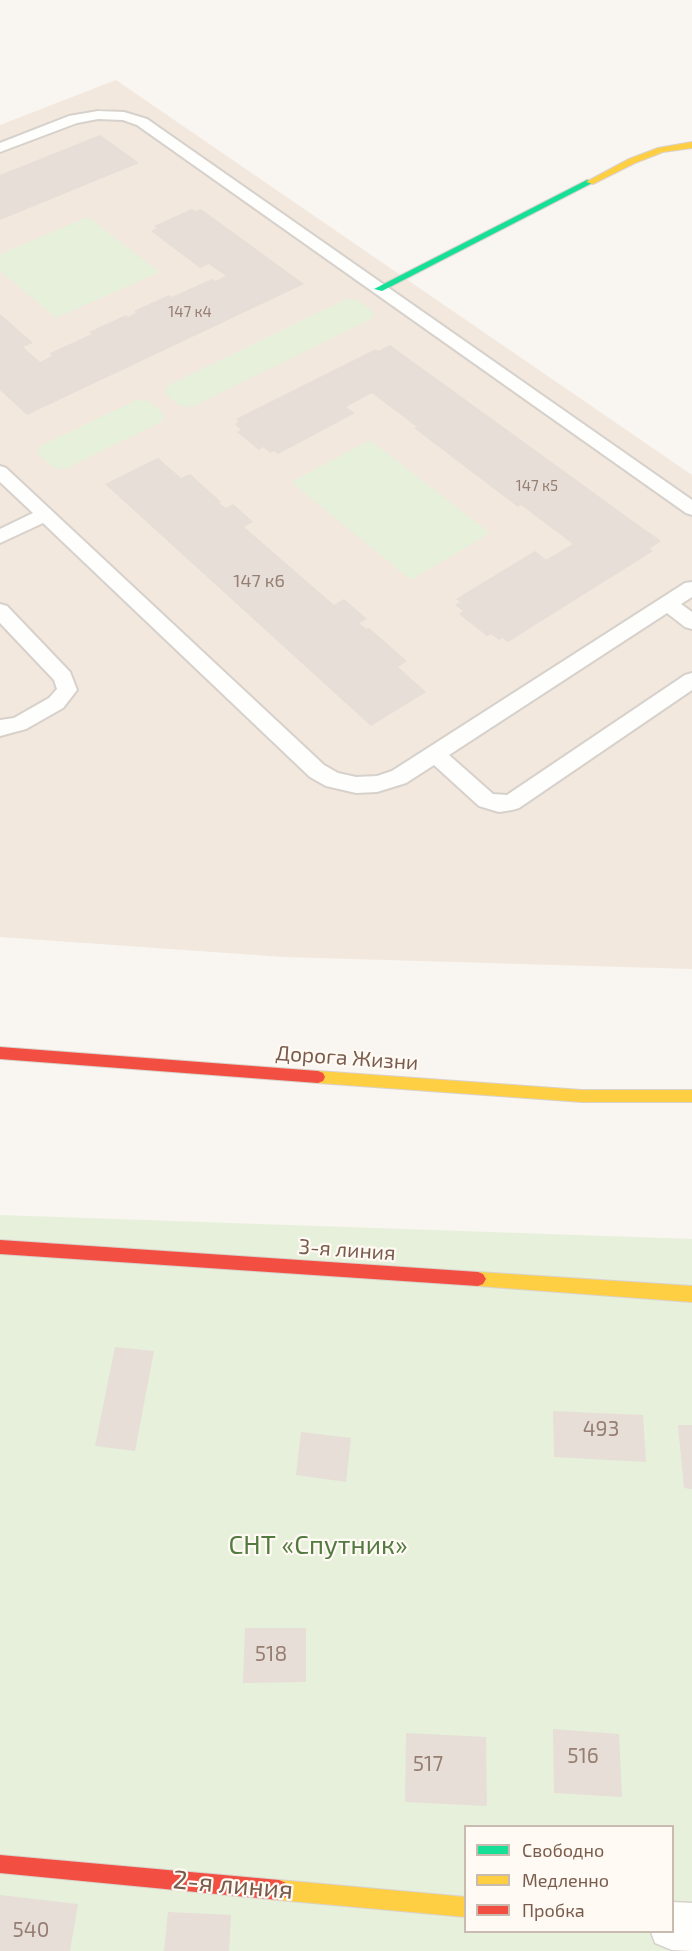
<!DOCTYPE html>
<html>
<head>
<meta charset="utf-8">
<style>
  body { margin:0 }
  #map { position:relative; width:692px; height:1951px; overflow:hidden; background:#f9f5f0; font-family:"Exo 2",sans-serif }
  canvas { display:block }
  .legend { position:absolute; left:464px; top:1825px; width:210px; height:108px; box-sizing:border-box; background:#fffaf3; border:2px solid #cabbb1; margin:0; padding:8px 10px; list-style:none; font-size:18px; color:#7a5c4d }
  .legend li { display:flex; align-items:center; gap:12px; height:30px }
  .legend b { width:30px; border:2px solid #cabbb1 }
</style>
</head>
<body>
<div id="map">
<canvas width="692" height="1951"></canvas>
<ul class="legend">
<li><b style="height:8px;background:#16e098"></b>Свободно</li>
<li><b style="height:8px;background:#ffcf43"></b>Медленно</li>
<li><b style="height:8px;background:#f24e42"></b>Пробка</li>
</ul>
</div>
<script>
const context = document.querySelector('canvas').getContext('2d');
context.lineJoin = 'round';
function fill(path, color) {
  context.fillStyle = color;
  context.fill(path, 'evenodd');
}
function poly(rows) {
  const path = new Path2D();
  for (const r of rows) {
    path.moveTo(r[0], r[1]);
    for (let i = 2; i < r.length; i += 2) path.lineTo(r[i], r[i + 1]);
  }
  return path;
}
function stroke(path, color, width, dash) {
  context.strokeStyle = color;
  context.lineWidth = width;
  context.lineCap = dash ? 'butt' : 'round';
  context.setLineDash(dash || []);
  context.stroke(path);
}
function write(font, color, halo, rows, align = 'center') {
  context.font = font + ' "Exo 2",sans-serif';
  context.lineWidth = 4.5;
  context.setLineDash([]);
  context.textBaseline = 'middle';
  context.strokeStyle = halo;
  context.fillStyle = color;
  for (const [text, x, y, turn = 0] of rows) {
    context.save();
    context.translate(x, y);
    context.rotate((+turn || 0) * Math.PI / 180);
    context.textAlign = isNaN(turn) ? turn : align;
    if (halo) context.strokeText(text, 0, 0);
    context.fillText(text, 0, 0);
    context.restore();
  }
}
fill(poly([
  [116,80,692,475,692,969,284,957,0,937,0,125]
]), '#f2e8de');
fill(poly([
  [88,217,160,272,56,318,0,271,0,254],
  [346,299,357,300,374,312,373,318,192,407,180,406,165,393,167,386],
  [137,400,149,401,164,414,163,421,65,469,54,468,38,454,40,446],
  [370,440,490,533,411,580,291,482],
  [0,1215,692,1239,692,1951,0,1951],
  [466,1826,672,1826,672,1932,466,1932]
]), '#e7f0db');
fill(poly([
  [100,135,139,163,0,220,0,175],
  [192,209,195,211,201,209,304,284,27,415,0,390,0,314,33,343,23,347,40,362,52,356,50,353,92,334,89,332,126,315,128,317,136,313,134,311,169,295,172,297,212,279,215,281,226,276,209,264,200,268,151,231,157,228,154,226],
  [390,345,630,519,661,541,649,549,653,551,508,642,503,638,499,640,491,634,487,636,459,614,463,611,455,605,460,602,456,599,535,551,546,560,573,544,521,505,518,507,414,428,417,427,372,393,346,407,355,413,278,454,274,451,270,453,263,447,259,450,237,432,241,430,235,424,239,422,236,419,376,349,378,351],
  [158,458,181,478,190,474,221,502,219,503,226,508,233,504,253,522,244,527,334,605,344,599,367,619,359,623,366,629,369,628,407,661,398,667,426,692,371,726,105,484],
  [115,1347,154,1351,135,1451,95,1446],
  [553,1411,643,1415,646,1462,554,1457],
  [678,1425,692,1425,692,1489,684,1488],
  [301,1432,351,1438,346,1482,296,1475],
  [245,1628,306,1628,306,1682,243,1683],
  [553,1729,619,1734,622,1797,554,1793],
  [406,1733,486,1737,487,1806,405,1802],
  [0,1895,78,1904,70,1951,0,1951],
  [168,1912,231,1915,229,1951,164,1951]
]), '#e6ded7');
const lane = poly([
  [98,111,124,112,147,119,692,500,692,515,686,513,137,125,123,120,98,119,77,123,0,152,0,143,69,116,98,111],
  [0,466,6,468,324,765,338,773,356,777,377,776,392,771,685,583,692,582,692,597,681,604,692,612,692,629,685,627,667,613,449,755,493,794,507,795,685,675,692,673,692,690,519,808,512,810,499,812,479,806,434,765,406,783,377,792,356,793,326,786,310,777,43,523,0,543,0,529,33,513,0,482,0,466],
  [0,604,7,606,70,672,77,690,63,708,26,729,0,736,0,720,14,718,49,698,57,689,54,680,0,623,0,604]
]);
const street = poly([
  [672,1902,692,1903,692,1951,672,1950,655,1943,651,1932,672,1932,672,1902]
]);
const fast = poly([
  [587,180,594,182,382,291,374,289,587,180]
]);
const slow = poly([
  [692,142,692,148,663,152,635,163,593,184,586,182,629,159,658,148,692,142],
  [318,1071,582,1090,692,1090,692,1102,582,1102,318,1083,313,1081,311,1077,313,1073,318,1071],
  [478,1272,692,1286,692,1302,478,1286,473,1284,470,1279,473,1274,478,1272],
  [279,1880,466,1897,466,1917,279,1900,272,1897,269,1890,272,1883,279,1880]
]);
const jam = poly([
  [0,1047,318,1071,323,1073,325,1077,323,1081,318,1083,0,1059,0,1047],
  [0,1240,478,1272,483,1274,486,1279,483,1284,478,1286,0,1254,0,1240],
  [0,1855,279,1880,286,1883,289,1890,286,1897,279,1900,0,1873,0,1855]
]);
stroke(lane, '#d7d1cb', 4);
stroke(street, '#d7d1cb', 3);
stroke(fast, '#d9d2cb', 2);
stroke(slow, '#d9d2cb', 2);
stroke(jam, '#d9d2cb', 2);
fill(lane, '#fefefd');
fill(street, '#fefefd');
fill(fast, '#16e098');
fill(slow, '#ffcf43');
fill(jam, '#f24e42');
write('15px', '#977e72', null, [
  ["147 к4",190,312],
  ["147 к5",537,486]
]);
write('18px', '#977e72', null, [
  ["147 к6",259,581]
]);
write('21px', '#7a5c4d', '#fffaf3', [
  ["Дорога Жизни",347,1058,4],
  ["3-я линия",347,1250,4]
]);
write('21px', '#977e72', null, [
  ["493",601,1429],
  ["518",271,1654],
  ["516",583,1756],
  ["517",428,1764],
  ["540",31,1930]
]);
write('26px', '#537a41', '#fffaf3', [
  ["СНТ «Спутник»",318,1545]
]);
write('26px', '#7a5c4d', '#fffaf3', [
  ["2-я линия",233,1885,5]
]);
</script>
</body>
</html>
